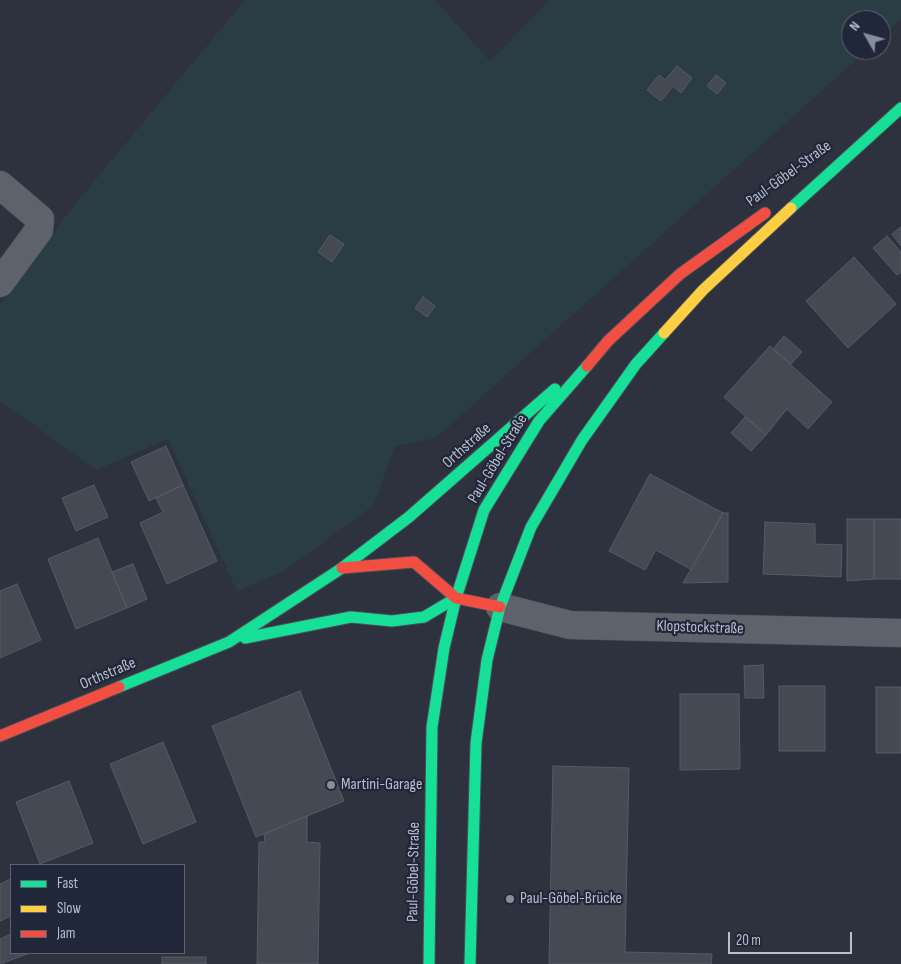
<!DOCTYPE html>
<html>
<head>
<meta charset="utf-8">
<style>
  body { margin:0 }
  #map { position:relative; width:901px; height:964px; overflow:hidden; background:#2d323e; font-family:"Sofia Sans Condensed",sans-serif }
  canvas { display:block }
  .legend { position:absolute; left:10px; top:864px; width:175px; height:90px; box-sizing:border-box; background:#202739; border:1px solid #5d6374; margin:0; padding:6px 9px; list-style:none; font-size:15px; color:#b9becd }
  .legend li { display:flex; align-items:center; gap:10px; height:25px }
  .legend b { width:25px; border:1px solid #5d6374 }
  .north { position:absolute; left:841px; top:10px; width:50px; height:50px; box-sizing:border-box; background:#202739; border:1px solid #5d6374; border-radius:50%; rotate:308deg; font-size:14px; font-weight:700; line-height:20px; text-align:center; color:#b9becd }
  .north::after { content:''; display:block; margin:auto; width:18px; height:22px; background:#888d9b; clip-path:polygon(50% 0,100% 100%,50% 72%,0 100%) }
  .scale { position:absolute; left:728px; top:932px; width:124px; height:22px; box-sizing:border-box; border:2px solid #b9becd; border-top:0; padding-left:6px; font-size:15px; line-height:18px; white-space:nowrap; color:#b9becd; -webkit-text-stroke:4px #202739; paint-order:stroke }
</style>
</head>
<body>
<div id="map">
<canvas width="901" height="964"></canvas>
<ul class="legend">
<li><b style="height:6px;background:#16e098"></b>Fast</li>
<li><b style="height:6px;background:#ffcf43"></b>Slow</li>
<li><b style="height:6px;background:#f24e42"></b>Jam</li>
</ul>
<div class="north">N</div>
<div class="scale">20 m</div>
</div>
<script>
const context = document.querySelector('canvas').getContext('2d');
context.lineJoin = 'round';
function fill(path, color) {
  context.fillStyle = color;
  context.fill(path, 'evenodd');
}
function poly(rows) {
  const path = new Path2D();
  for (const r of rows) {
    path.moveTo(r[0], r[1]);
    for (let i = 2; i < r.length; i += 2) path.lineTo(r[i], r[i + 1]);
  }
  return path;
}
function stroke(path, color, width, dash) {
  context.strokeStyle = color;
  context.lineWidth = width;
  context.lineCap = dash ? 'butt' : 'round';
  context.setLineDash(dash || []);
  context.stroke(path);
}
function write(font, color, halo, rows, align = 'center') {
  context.font = font + ' "Sofia Sans Condensed",sans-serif';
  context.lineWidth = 4.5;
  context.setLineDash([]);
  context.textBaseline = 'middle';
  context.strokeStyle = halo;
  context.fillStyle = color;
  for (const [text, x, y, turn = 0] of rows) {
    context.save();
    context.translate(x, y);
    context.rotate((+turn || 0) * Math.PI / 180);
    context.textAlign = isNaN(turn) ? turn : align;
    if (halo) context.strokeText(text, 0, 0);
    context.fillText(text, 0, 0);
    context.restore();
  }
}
fill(poly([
  [245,0,435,0,490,61,550,0,901,0,901,19,881,37,881,20,851,20,851,50,867,50,436,438,395,446,373,506,284,571,237,591,168,439,96,470,0,401,0,306,71,209]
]), '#2a3c44');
const building = poly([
  [677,66,692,78,681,93,673,86,661,101,647,90,659,75,665,80,677,66],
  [716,75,726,83,717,94,707,86,716,75],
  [901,227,901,246,892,234,901,227],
  [330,235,344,244,332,262,318,252,330,235],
  [887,236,901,252,901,272,897,275,873,248,887,236],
  [854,257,896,304,848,348,806,301,854,257],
  [423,297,435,306,427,317,415,308,423,297],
  [784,336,802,352,791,364,773,349,784,336],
  [770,346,832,402,808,429,787,409,766,435,724,397,770,346],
  [745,417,766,435,751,451,731,433,745,417],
  [166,446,183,485,149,501,131,462,166,446],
  [650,474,723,513,692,570,656,550,645,570,609,551,650,474],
  [94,485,108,517,76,531,62,498,94,485],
  [183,485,217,561,167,584,140,523,163,512,156,498,183,485],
  [723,513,728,513,728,582,683,583,723,513],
  [847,519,874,519,874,579,847,581,847,519],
  [874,519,901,519,901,579,874,579,874,519],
  [765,522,815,524,815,544,842,545,841,577,763,574,765,522],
  [98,538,127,608,76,629,48,559,98,538],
  [133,564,147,599,127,608,112,572,133,564],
  [17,584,41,640,0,658,0,591,17,584],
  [763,665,764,698,745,698,744,666,763,665],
  [779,686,825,686,825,751,779,751,779,686],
  [876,687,901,687,901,753,876,753,876,687],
  [300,691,344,801,256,837,212,726,300,691],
  [680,694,739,694,740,769,680,770,680,694],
  [163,742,196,822,143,844,110,764,163,742],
  [553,766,629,768,625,952,712,954,711,964,549,964,553,766],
  [69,781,93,843,40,864,16,802,69,781],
  [307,816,307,842,320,843,318,964,257,964,259,842,265,842,264,834,307,816],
  [11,879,11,916,0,921,0,884,11,879],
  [11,934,11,953,30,953,0,964,0,939,11,934],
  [162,957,206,957,206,964,162,964,162,957]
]);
fill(building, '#454953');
stroke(building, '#565a65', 1);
const street = poly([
  [0,185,40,219,39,230,0,283],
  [500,607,570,625,901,633]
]);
const fast = poly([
  [791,208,901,108],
  [245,638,351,617,392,621,424,617,456,598],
  [119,687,229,642,342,568,409,517,555,389],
  [429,964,432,727,444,648,456,598,484,510,539,421,587,366],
  [470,964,476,743,487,660,500,607,531,527,582,440,636,364,664,333]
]);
const slow = poly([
  [664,333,703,290,791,208]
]);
const jam = poly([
  [587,366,608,341,680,274,765,213],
  [342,568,414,562,456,598,500,607],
  [0,736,119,687]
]);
stroke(street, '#4a4e57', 29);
stroke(fast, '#4a4e57', 13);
stroke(slow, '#4a4e57', 13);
stroke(jam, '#4a4e57', 13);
stroke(street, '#5e626b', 28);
stroke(fast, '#16e098', 11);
stroke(slow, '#ffcf43', 11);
stroke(jam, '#f24e42', 11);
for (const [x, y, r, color] of [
  [331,785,5,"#888d9b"],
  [510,899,5,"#888d9b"]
]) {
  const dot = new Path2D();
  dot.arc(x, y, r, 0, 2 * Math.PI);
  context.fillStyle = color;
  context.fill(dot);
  stroke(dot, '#202739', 2);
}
write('16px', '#b9becd', '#202739', [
  ["Paul-Göbel-Straße",789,174,-36],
  ["Orthstraße",467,446,-42],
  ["Paul-Göbel-Straße",498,459,-59],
  ["Klopstockstraße",700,628,2],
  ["Orthstraße",108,674,-23],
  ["Paul-Göbel-Straße",414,872,-89]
]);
write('16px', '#b9becd', '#202739', [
  ["Martini-Garage",341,785],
  ["Paul-Göbel-Brücke",520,899]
], 'left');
</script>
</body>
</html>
